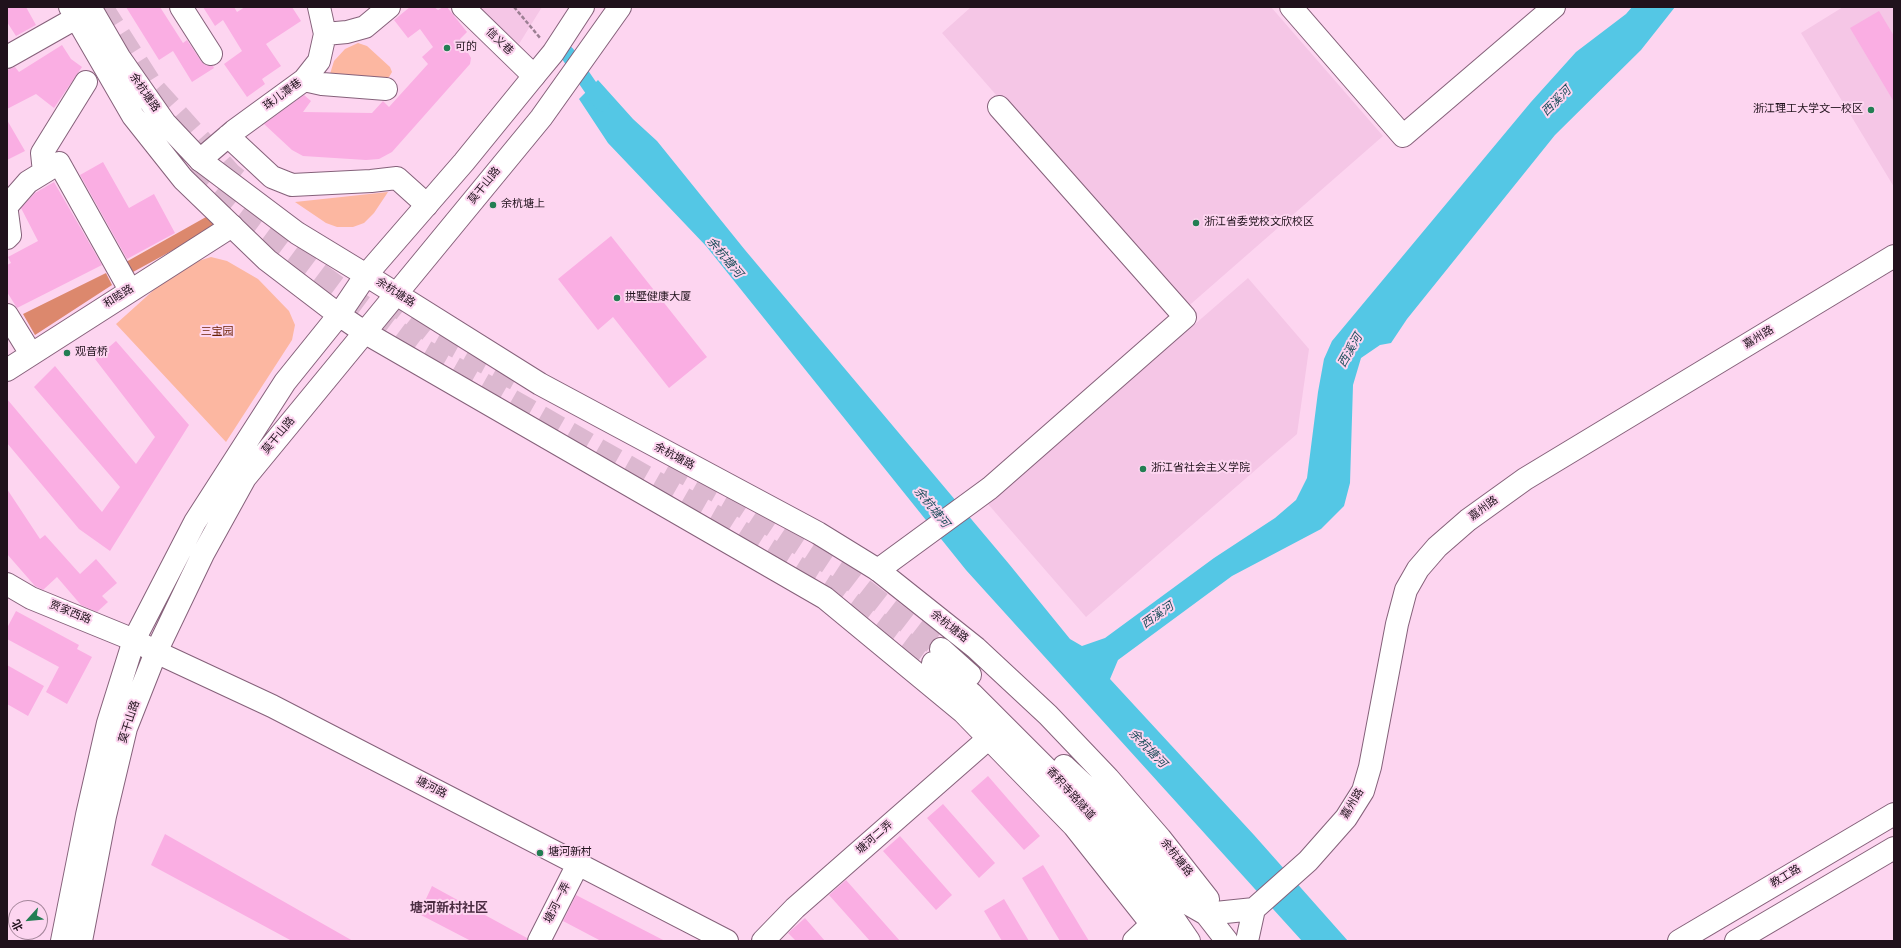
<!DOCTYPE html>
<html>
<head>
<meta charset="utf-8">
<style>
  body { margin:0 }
  #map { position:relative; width:1901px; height:948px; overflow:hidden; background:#fdd5f0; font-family:"Source Sans 3","Noto Sans SC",sans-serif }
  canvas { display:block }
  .frame { position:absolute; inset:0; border:8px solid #20121c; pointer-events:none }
  .north { position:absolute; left:8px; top:900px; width:40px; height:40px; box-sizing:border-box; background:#fdd5f0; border:1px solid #a5879b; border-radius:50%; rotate:243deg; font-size:11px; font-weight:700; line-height:16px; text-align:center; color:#20121c }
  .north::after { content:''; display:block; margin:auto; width:14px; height:18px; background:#237e53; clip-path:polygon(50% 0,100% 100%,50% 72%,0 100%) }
</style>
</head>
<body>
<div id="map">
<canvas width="1901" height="948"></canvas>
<div class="frame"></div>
<div class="north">北</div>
</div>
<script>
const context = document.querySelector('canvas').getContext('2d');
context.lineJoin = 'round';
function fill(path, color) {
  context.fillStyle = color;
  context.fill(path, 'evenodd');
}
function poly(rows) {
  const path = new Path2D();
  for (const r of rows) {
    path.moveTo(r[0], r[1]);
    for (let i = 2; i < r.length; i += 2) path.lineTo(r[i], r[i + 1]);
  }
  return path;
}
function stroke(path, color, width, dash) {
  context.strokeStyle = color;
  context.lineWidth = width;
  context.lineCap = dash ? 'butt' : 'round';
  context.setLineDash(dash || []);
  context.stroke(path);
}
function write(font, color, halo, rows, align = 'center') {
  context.font = font + ' "Source Sans 3","Noto Sans SC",sans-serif';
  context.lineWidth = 4;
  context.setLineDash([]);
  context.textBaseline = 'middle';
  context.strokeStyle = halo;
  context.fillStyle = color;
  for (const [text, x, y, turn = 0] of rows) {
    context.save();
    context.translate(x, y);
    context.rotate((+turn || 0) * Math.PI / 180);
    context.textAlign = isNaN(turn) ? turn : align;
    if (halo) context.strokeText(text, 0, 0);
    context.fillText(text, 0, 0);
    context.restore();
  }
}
fill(poly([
  [477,7,542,7,519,44],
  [971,7,1271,7,1383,136,1184,310,942,33],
  [1843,7,1894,7,1894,187,1801,33],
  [1248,278,1309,349,1297,434,1086,617,988,504]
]), '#f5c6e6');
fill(poly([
  [358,43,367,46,390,67,392,72,389,77,384,80,330,74,334,61,345,49],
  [388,192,374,213,364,223,353,227,337,227,326,223,295,202],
  [211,257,227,261,258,279,289,311,295,325,292,340,226,442,116,324,156,288,192,263]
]), '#fcb7a1');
fill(poly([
  [206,217,219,225,133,272,126,262],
  [106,273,112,285,35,335,23,314]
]), '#dc886d');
fill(poly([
  [1632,7,1675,7,1641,50,1555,135,1407,319,1391,343,1380,345,1361,358,1353,385,1350,483,1344,506,1321,529,1232,576,1118,660,1110,679,1254,835,1348,941,1302,941,966,570,706,246,608,143,579,99,598,80,633,119,657,141,745,250,1009,564,1070,639,1082,646,1105,638,1214,558,1275,518,1296,500,1307,478,1318,392,1324,359,1332,341,1531,102,1576,52,1626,14]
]), '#54c7e5');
stroke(poly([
  [567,53,602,104]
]), '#54c7e5', 15);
fill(poly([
  [7,7,26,7,36,25,16,36,7,22],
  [126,7,160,7,183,43,187,40,201,61,205,65,213,66,214,68,192,82,173,51,159,60],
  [203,7,234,7,237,12,245,7,292,7,301,21,266,44,281,66,262,79,265,84,247,97,224,64,242,51,223,20,215,26],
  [410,7,434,7,438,10,443,7,447,7,467,32,460,39,471,58,470,64,392,152,379,159,366,160,303,156,292,150,264,124,304,95,311,101,303,112,372,113,383,101,389,107,428,64,422,57,433,47,420,29,408,38,394,20],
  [1879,11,1894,36,1894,102,1850,28],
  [62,45,71,59,82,67,54,108,36,94,7,109,7,70,15,67,19,72],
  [7,120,25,151,7,160],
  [103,162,129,208,154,194,175,233,127,259,80,175],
  [54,182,102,265,17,308,7,292,7,265,11,263,8,257,38,241,21,208,35,193],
  [611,236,707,357,669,388,613,317,598,330,558,279],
  [116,341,189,425,110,551,79,529,7,443,7,399,102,512,120,487,34,387,55,366,136,464,155,437,95,359],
  [7,489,40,539,45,535,80,574,96,559,117,583,102,596,108,602,97,612,81,605,57,577,43,590,35,586,7,554],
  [16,611,79,645,77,649,92,657,67,704,46,692,59,667,7,639,7,628],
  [7,665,44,686,28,716,7,704],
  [988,776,1040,836,1024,850,971,791],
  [943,804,995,863,979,878,927,818],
  [165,834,353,941,292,941,151,865],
  [900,836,952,895,936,910,883,851],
  [1043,865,1089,941,1060,941,1022,878],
  [846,880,900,941,870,941,829,895],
  [432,886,527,938,527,941,471,941,419,914],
  [576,895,665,941,601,941,563,921],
  [1004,899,1029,941,1002,941,984,911],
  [805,918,825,941,796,941,788,933]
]), '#faaee3');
stroke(poly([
  [102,7,153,87,231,174,240,181],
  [189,172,234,210,417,346,726,522,839,593,933,663],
  [386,297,434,335,516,380],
  [669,465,735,502,840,571,941,649]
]), '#dcb8d0', 22, [22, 11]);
const minor = poly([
  [181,7,211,54],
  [463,7,534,76],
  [1291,7,1403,136,1554,7],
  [325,34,347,32,365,27,389,7],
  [7,57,76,18],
  [304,80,322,84,386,89],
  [228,136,272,177,292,185,371,181,397,178,427,205],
  [200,160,234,131,304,80,319,61,325,34,319,7],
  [44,172,42,153,86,82],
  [7,206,28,182,59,163,130,290],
  [7,212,10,235,7,238],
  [7,315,31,354],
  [7,370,232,226],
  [878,570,990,488,1185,317,999,107],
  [7,584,31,598,134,640,156,652,272,706,727,941],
  [1206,914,1254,909,1308,861,1346,818,1363,791,1370,767,1397,624,1406,590,1418,569,1437,547,1468,520,1525,479,1894,256],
  [539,941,578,864],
  [763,941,795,908,989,738],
  [1134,941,1152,924],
  [1247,941,1254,909]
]);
const major = poly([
  [70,7,133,116,183,179,267,260,339,315,364,332,825,598,963,712,1074,826,1165,941],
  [90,7,119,57,165,123,200,160,297,233,366,275,540,384,818,533,878,570,976,648,1048,715,1108,778,1160,838,1208,899,1206,914,1227,941],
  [941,649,970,675],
  [933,663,972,694,1073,795,1176,922,1189,941],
  [1064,766,1094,794,1137,842,1185,902,1206,914],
  [62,941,87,815,108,723,134,640,195,522,285,382,339,315,366,275,464,162,534,76,553,53,583,7],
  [81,941,105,816,126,728,156,652,203,554,245,478,541,118,620,7],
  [1679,941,1894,814],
  [1736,941,1894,848]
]);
stroke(minor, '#85617a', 24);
stroke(major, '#85617a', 24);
stroke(poly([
  [514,7,541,39]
]), '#9c7f93', 2.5, [4, 2]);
stroke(minor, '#fff', 22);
stroke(major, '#fff', 22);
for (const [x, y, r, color] of [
  [447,48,4,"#237e53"],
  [1871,110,4,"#237e53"],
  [493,205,4,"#237e53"],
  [1196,223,4,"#237e53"],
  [617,298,4,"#237e53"],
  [67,353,4,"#237e53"],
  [1143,469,4,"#237e53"],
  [540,853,4,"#237e53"]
]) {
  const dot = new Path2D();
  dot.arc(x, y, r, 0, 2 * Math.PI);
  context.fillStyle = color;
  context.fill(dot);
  stroke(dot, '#fdd5f0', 1.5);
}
write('11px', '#20121c', '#fdd5f0', [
  ["信义巷",499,42,44],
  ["余杭塘路",144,93,55],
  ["珠儿潭巷",283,95,-36],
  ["莫干山路",485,186,-51],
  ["余杭塘路",395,293,33],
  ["和睦路",119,297,-32],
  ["嘉州路",1759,338,-31],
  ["莫干山路",279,436,-50],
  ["余杭塘路",674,457,28],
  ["嘉州路",1484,509,-36],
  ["贾家西路",70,613,22],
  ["余杭塘路",949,627,38],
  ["莫干山路",130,722,-72],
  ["塘河路",431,788,27],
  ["香积寺路隧道",1070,794,48],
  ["嘉州路",1353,804,-59],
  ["塘河二弄",875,838,-41],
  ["余杭塘路",1176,858,52],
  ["教工路",1786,877,-31],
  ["塘河一弄",558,903,-63]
]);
write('11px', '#20121c', '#fdd5f0', [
  ["可的",455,48],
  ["浙江理工大学文一校区",1863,110,"right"],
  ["余杭塘上",501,205],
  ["浙江省委党校文欣校区",1204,223],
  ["拱墅健康大厦",625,298],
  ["观音桥",75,353],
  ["浙江省社会主义学院",1151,469],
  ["塘河新村",548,853]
], 'left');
write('11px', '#691e01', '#fdd5f0', [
  ["三宝园",217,333]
]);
write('italic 12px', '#1d4e5b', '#fdd5f0', [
  ["西溪河",1557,102,-45],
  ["余杭塘河",724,258,50],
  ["西溪河",1351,351,-60],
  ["余杭塘河",931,508,51],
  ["西溪河",1158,616,-35],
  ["余杭塘河",1147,749,46]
]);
write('bold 13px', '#4b2c42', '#fdd5f0', [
  ["塘河新村社区",449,909]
]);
</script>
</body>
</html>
